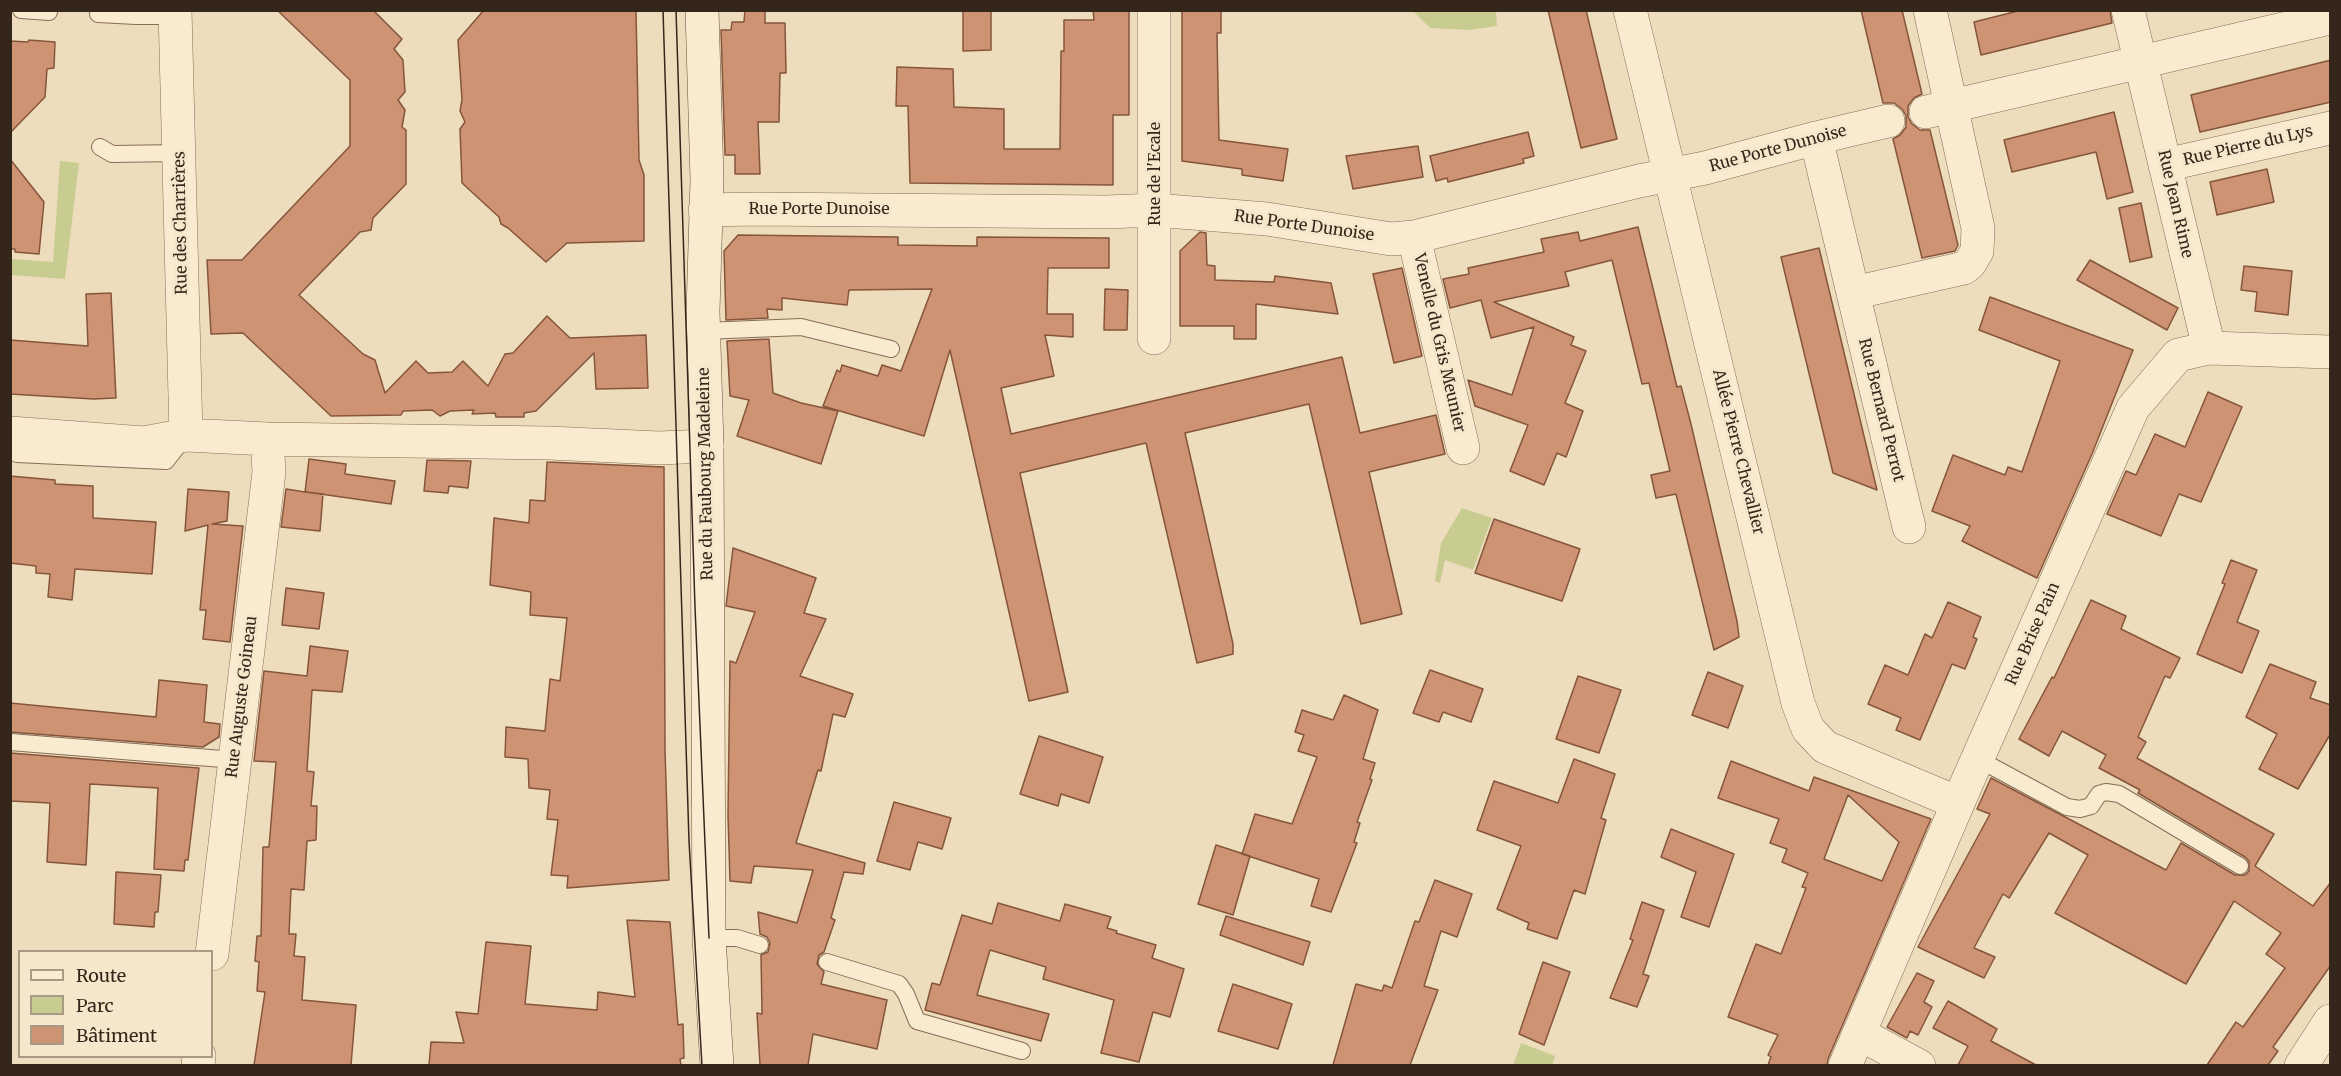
<!DOCTYPE html>
<html>
<head>
<meta charset="utf-8">
<style>
  body { margin:0 }
  #map { position:relative; width:2341px; height:1076px; overflow:hidden; background:#eeddbd; font-family:Merriweather,serif }
  canvas { display:block }
  .frame { position:absolute; inset:0; border:12px solid #35261b; pointer-events:none }
  .legend { position:absolute; left:18px; top:950px; width:195px; height:108px; box-sizing:border-box; background:#f5e7cc; border:2px solid #a89a85; margin:0; padding:8px 10px; list-style:none; font-size:18px; color:#35261b }
  .legend li { display:flex; align-items:center; gap:12px; height:30px }
  .legend b { width:30px; border:2px solid #a89a85 }
</style>
</head>
<body>
<div id="map">
<canvas width="2341" height="1076"></canvas>
<div class="frame"></div>
<ul class="legend">
<li><b style="height:8px;background:#f9ebd0"></b>Route</li>
<li><b style="height:16px;background:#c8cc91"></b>Parc</li>
<li><b style="height:16px;background:#cd9372"></b>Bâtiment</li>
</ul>
</div>
<script>
const context = document.querySelector('canvas').getContext('2d');
context.lineJoin = 'round';
function fill(path, color) {
  context.fillStyle = color;
  context.fill(path, 'evenodd');
}
function poly(rows) {
  const path = new Path2D();
  for (const r of rows) {
    path.moveTo(r[0], r[1]);
    for (let i = 2; i < r.length; i += 2) path.lineTo(r[i], r[i + 1]);
  }
  return path;
}
function stroke(path, color, width, dash) {
  context.strokeStyle = color;
  context.lineWidth = width;
  context.lineCap = dash ? 'butt' : 'round';
  context.setLineDash(dash || []);
  context.stroke(path);
}
function write(font, color, halo, rows, align = 'center') {
  context.font = font + ' Merriweather,serif';
  context.lineWidth = 6;
  context.setLineDash([]);
  context.textBaseline = 'middle';
  context.strokeStyle = halo;
  context.fillStyle = color;
  for (const [text, x, y, turn = 0] of rows) {
    context.save();
    context.translate(x, y);
    context.rotate((+turn || 0) * Math.PI / 180);
    context.textAlign = isNaN(turn) ? turn : align;
    if (halo) context.strokeText(text, 0, 0);
    context.fillText(text, 0, 0);
    context.restore();
  }
}
fill(poly([
  [1413,11,1496,11,1497,26,1469,30,1430,28],
  [60,161,79,163,65,279,11,275,11,259,53,262],
  [1462,508,1492,518,1473,570,1445,560,1440,583,1435,581,1441,543],
  [1521,1043,1555,1056,1552,1065,1513,1065]
]), '#c8cc91');
const building = poly([
  [277,10,373,10,402,39,394,49,403,60,405,92,398,100,405,110,402,127,406,130,406,184,373,218,371,230,360,232,299,295,363,354,375,360,385,393,416,361,428,373,452,372,463,361,488,386,505,354,513,353,547,316,570,338,646,335,648,388,596,389,594,353,536,411,524,413,524,417,496,417,495,413,472,414,474,410,450,411,440,416,432,410,403,411,401,415,331,416,243,333,211,334,207,260,242,260,350,146,350,80,277,10],
  [484,10,636,10,639,160,644,175,644,241,567,243,546,262,508,228,501,224,499,217,462,183,460,129,465,122,460,111,462,100,458,40,484,10],
  [745,10,765,10,765,23,785,23,786,73,780,73,779,122,758,122,760,174,735,174,735,155,725,155,721,30,731,30,732,22,744,22,745,10],
  [963,10,991,10,991,50,963,51,963,10],
  [1093,10,1129,10,1129,115,1113,115,1113,185,910,183,908,106,896,106,897,67,953,69,954,107,1004,109,1004,149,1060,149,1061,51,1064,51,1064,20,1094,20,1093,10],
  [1182,10,1221,10,1221,33,1217,33,1219,140,1288,149,1283,181,1242,175,1242,169,1182,161,1182,10],
  [1548,10,1586,10,1617,139,1581,148,1548,10],
  [1861,10,1902,10,1922,94,1914,98,1908,106,1908,117,1912,124,1920,130,1930,130,1958,245,1955,251,1922,258,1893,139,1900,135,1906,127,1906,116,1902,109,1894,103,1883,103,1861,10],
  [2022,10,2110,10,2112,23,1981,55,1974,22,2022,10],
  [29,40,55,42,54,68,47,69,45,97,10,133,10,41,28,42,29,40],
  [2331,60,2331,102,2200,132,2191,95,2331,60],
  [2114,112,2133,192,2107,199,2096,152,2012,172,2004,140,2114,112],
  [1528,132,1534,156,1523,159,1524,163,1448,182,1447,178,1436,181,1430,156,1528,132],
  [1418,146,1423,177,1353,189,1346,156,1418,146],
  [10,159,44,202,39,254,15,252,15,249,10,249,10,159],
  [2267,169,2274,202,2217,215,2210,182,2267,169],
  [2141,203,2152,257,2130,262,2119,208,2141,203],
  [1638,227,1677,387,1681,386,1691,424,1737,621,1739,637,1714,650,1676,494,1656,498,1651,475,1670,471,1649,383,1642,384,1612,260,1565,272,1569,286,1494,302,1574,337,1571,345,1586,351,1565,403,1583,411,1566,457,1557,453,1544,485,1510,471,1528,425,1475,406,1468,380,1512,395,1534,327,1491,338,1481,300,1450,308,1443,279,1469,274,1468,268,1544,252,1541,239,1578,232,1580,241,1638,227],
  [1200,232,1206,233,1207,265,1215,266,1215,280,1274,282,1275,276,1331,283,1338,314,1256,304,1256,339,1234,339,1234,326,1180,326,1180,251,1200,232],
  [738,235,898,237,898,245,977,246,977,237,1109,238,1109,268,1048,268,1047,314,1073,314,1073,337,1045,335,1054,376,1001,388,1011,434,1342,357,1360,433,1436,415,1445,454,1369,472,1402,614,1361,624,1309,404,1185,433,1233,644,1233,654,1197,663,1146,443,1020,473,1068,692,1029,701,950,350,924,436,823,406,837,370,840,372,842,365,878,376,882,365,901,371,932,289,849,290,847,305,782,298,782,310,767,309,768,318,726,320,724,251,738,235],
  [1819,248,1864,436,1877,490,1833,473,1781,257,1819,248],
  [2090,260,2178,308,2167,330,2077,280,2090,260],
  [2244,266,2292,271,2288,315,2255,311,2257,292,2241,290,2244,266],
  [1402,268,1422,356,1394,363,1373,274,1402,268],
  [1105,289,1128,290,1127,330,1104,330,1105,289],
  [111,293,116,398,93,399,10,394,10,340,88,346,86,294,111,293],
  [1990,297,2133,350,2092,454,2037,578,1962,541,1970,526,1932,511,1953,455,2005,475,2008,467,2022,472,2060,361,1979,330,1990,297],
  [769,339,773,393,801,403,838,411,821,464,737,436,749,400,730,396,727,341,769,339],
  [2208,392,2242,407,2201,502,2179,494,2161,536,2107,514,2126,471,2136,475,2155,434,2185,447,2208,392],
  [309,459,346,464,345,474,395,481,391,504,306,492,323,494,320,531,281,527,286,489,305,492,309,459],
  [427,460,471,461,468,488,449,486,448,493,424,491,427,460],
  [547,462,664,467,665,749,669,880,567,888,568,876,551,875,558,820,547,819,550,790,529,788,528,759,505,757,506,727,545,731,550,679,560,681,567,618,530,615,531,592,490,585,494,518,529,523,530,500,545,501,547,462],
  [10,476,55,480,55,484,93,486,93,518,156,522,152,574,75,569,72,600,48,597,50,574,36,573,36,566,10,563,10,476],
  [188,489,229,492,227,521,212,524,243,526,230,642,203,639,206,610,200,610,208,525,185,531,188,489],
  [1494,519,1580,549,1562,601,1475,573,1494,519],
  [733,548,816,578,804,613,826,619,800,676,853,694,845,717,833,714,821,771,818,770,796,843,865,863,863,874,844,872,831,918,835,920,824,952,819,955,817,964,824,972,821,984,887,1000,877,1049,813,1034,808,1065,760,1065,757,1013,762,1014,761,955,768,952,770,943,767,937,760,934,758,912,797,923,813,870,754,866,751,883,730,881,728,815,730,661,736,663,755,612,726,606,733,548],
  [2231,560,2257,570,2237,622,2259,631,2242,673,2197,654,2225,584,2222,583,2231,560],
  [286,588,324,593,319,629,282,625,286,588],
  [2091,600,2126,616,2121,629,2180,658,2170,678,2165,676,2138,737,2146,742,2137,758,2274,834,2255,866,2313,906,2331,882,2331,965,2273,1047,2278,1051,2268,1065,2207,1065,2236,1022,2243,1027,2285,968,2266,954,2281,933,2234,901,2186,984,2055,913,2088,855,2049,833,2009,898,2003,894,1974,948,1995,957,1984,978,1918,947,1990,814,1977,809,1991,778,2166,870,2181,843,2235,875,2245,875,2249,871,2249,861,2245,857,2138,793,2140,790,2099,768,2106,755,2062,731,2049,756,2019,739,2052,677,2054,678,2091,600],
  [1948,602,1981,617,1973,637,1977,639,1965,669,1952,664,1920,740,1896,730,1901,718,1868,704,1885,665,1908,675,1925,634,1932,638,1948,602],
  [310,646,348,651,342,692,312,690,307,771,314,772,311,806,317,806,316,840,307,841,304,890,291,889,289,934,296,934,294,956,305,957,302,1000,356,1005,351,1065,254,1065,265,992,257,991,259,962,255,961,257,936,261,936,263,847,269,847,276,762,254,761,264,671,307,676,310,646],
  [2270,664,2316,682,2310,698,2331,705,2331,733,2298,789,2259,769,2277,734,2246,717,2270,664],
  [1430,670,1483,689,1471,722,1443,712,1439,722,1413,713,1430,670],
  [1708,672,1743,686,1728,728,1692,715,1708,672],
  [1578,676,1621,690,1599,753,1556,739,1578,676],
  [159,680,207,685,204,722,220,724,219,737,203,747,10,732,10,703,156,717,159,680],
  [1344,695,1378,710,1363,759,1375,763,1370,779,1372,780,1357,822,1360,823,1354,842,1357,843,1331,912,1311,906,1319,879,1242,854,1255,814,1292,824,1317,757,1298,751,1304,735,1295,732,1302,710,1333,720,1344,695],
  [1039,736,1103,757,1089,803,1061,794,1058,806,1020,794,1039,736],
  [10,753,199,768,188,860,185,860,184,871,154,869,158,788,90,784,86,865,47,862,50,803,10,801,10,753],
  [1574,759,1615,774,1601,818,1606,820,1585,894,1574,890,1557,939,1527,929,1529,923,1497,909,1521,846,1477,830,1494,781,1558,803,1574,759],
  [1731,761,1809,791,1814,777,1931,819,1828,1059,1827,1065,1768,1065,1771,1057,1768,1055,1778,1035,1728,1017,1756,944,1781,954,1806,888,1802,887,1808,873,1782,862,1787,849,1770,843,1779,819,1718,798,1731,761],
  [1848,795,1899,842,1882,881,1824,859,1848,795],
  [894,802,951,818,942,849,918,842,910,870,877,861,894,802],
  [1671,829,1734,854,1709,927,1681,917,1696,872,1661,857,1671,829],
  [1216,845,1250,856,1233,915,1198,904,1216,845],
  [116,872,161,875,158,912,155,912,154,927,114,924,116,872],
  [1435,880,1472,894,1457,937,1441,931,1424,986,1438,990,1410,1065,1333,1065,1356,984,1382,991,1384,985,1392,988,1415,921,1419,922,1435,880],
  [1642,902,1664,910,1643,974,1649,976,1637,1007,1610,998,1633,940,1630,939,1642,902],
  [998,903,1060,921,1065,904,1111,917,1107,928,1117,931,1116,933,1156,945,1152,958,1184,969,1170,1017,1153,1012,1139,1062,1101,1053,1114,1000,1043,979,1046,967,990,950,977,995,1049,1014,1041,1041,925,1010,932,983,940,985,962,915,992,924,998,903],
  [1226,916,1310,942,1303,965,1220,935,1226,916],
  [627,920,670,922,678,1025,683,1024,684,1058,680,1059,681,1065,429,1065,431,1042,464,1043,456,1012,478,1014,486,942,531,946,525,1004,597,1010,598,992,635,997,627,920],
  [1543,962,1570,972,1544,1045,1519,1034,1543,962],
  [1917,973,1934,981,1924,1002,1932,1007,1918,1035,1910,1031,1907,1038,1887,1027,1917,973],
  [1233,984,1292,1004,1278,1049,1218,1031,1233,984],
  [1948,1001,1997,1029,1991,1041,2036,1065,1958,1065,1968,1046,1933,1028,1948,1001]
]);
fill(building, '#cd9372');
stroke(building, '#85553c', 1.5);
const lane = poly([
  [21,10,49,12],
  [98,14,136,16,175,16],
  [100,147,112,154,179,153],
  [704,331,801,327,891,349],
  [17,454,166,461,184,438],
  [10,742,235,760],
  [1991,766,2067,807,2080,809,2091,806,2099,794,2106,792,2119,794,2240,866],
  [709,938,737,938,760,945],
  [827,962,899,984,906,994,917,1021,1022,1051]
]);
const street = poly([
  [175,10,186,435],
  [1154,10,1154,338],
  [1630,10,1798,703,1808,729,1825,747,1958,803],
  [2128,10,2209,348],
  [1926,112,2330,18],
  [1816,138,1909,527],
  [2165,165,2330,128],
  [705,210,755,209,1107,212,1155,210,1267,219,1391,239,1414,237,1639,181,1705,168,1816,138,1888,121],
  [1414,237,1463,448],
  [1853,293,1964,268,1970,263,1977,251,1978,228,1930,10],
  [10,433,144,443,186,435,267,439,549,443,659,448,707,446],
  [212,954,269,472,267,439],
  [1860,1034,1919,1066],
  [198,1066,199,1056],
  [1845,1066,1965,787,2133,408,2178,355,2209,348,2330,352],
  [2301,1066,2330,1021]
]);
const secondary = poly([
  [702,10,707,180,703,311,707,446,709,938,717,1066]
]);
stroke(lane, '#866d56', 18);
stroke(street, '#866d56', 34);
stroke(secondary, '#674e39', 34);
stroke(lane, '#f9ebd0', 16);
stroke(street, '#f9ebd0', 33);
stroke(secondary, '#f9ebd0', 33);
stroke(poly([
  [663,10,689,841,702,1066],
  [676,10,695,607,709,938]
]), '#35261b', 1.5);
write('16px', '#35261b', '#f5e7cc', [
  ["Rue Pierre du Lys",2248,146,-13],
  ["Rue Porte Dunoise",1778,149,-15],
  ["Rue de l'Ecale",1155,174,-90],
  ["Rue Jean Rime",2175,204,77],
  ["Rue Porte Dunoise",819,209],
  ["Rue des Charrières",181,223,-91],
  ["Rue Porte Dunoise",1304,226,8],
  ["Venelle du Gris Meunier",1439,343,77],
  ["Rue Bernard Perrot",1881,410,76],
  ["Allée Pierre Chevallier",1738,452,76],
  ["Rue du Faubourg Madeleine",706,474,-91],
  ["Rue Brise Pain",2033,634,-66],
  ["Rue Auguste Goineau",242,697,-83]
]);
</script>
</body>
</html>
